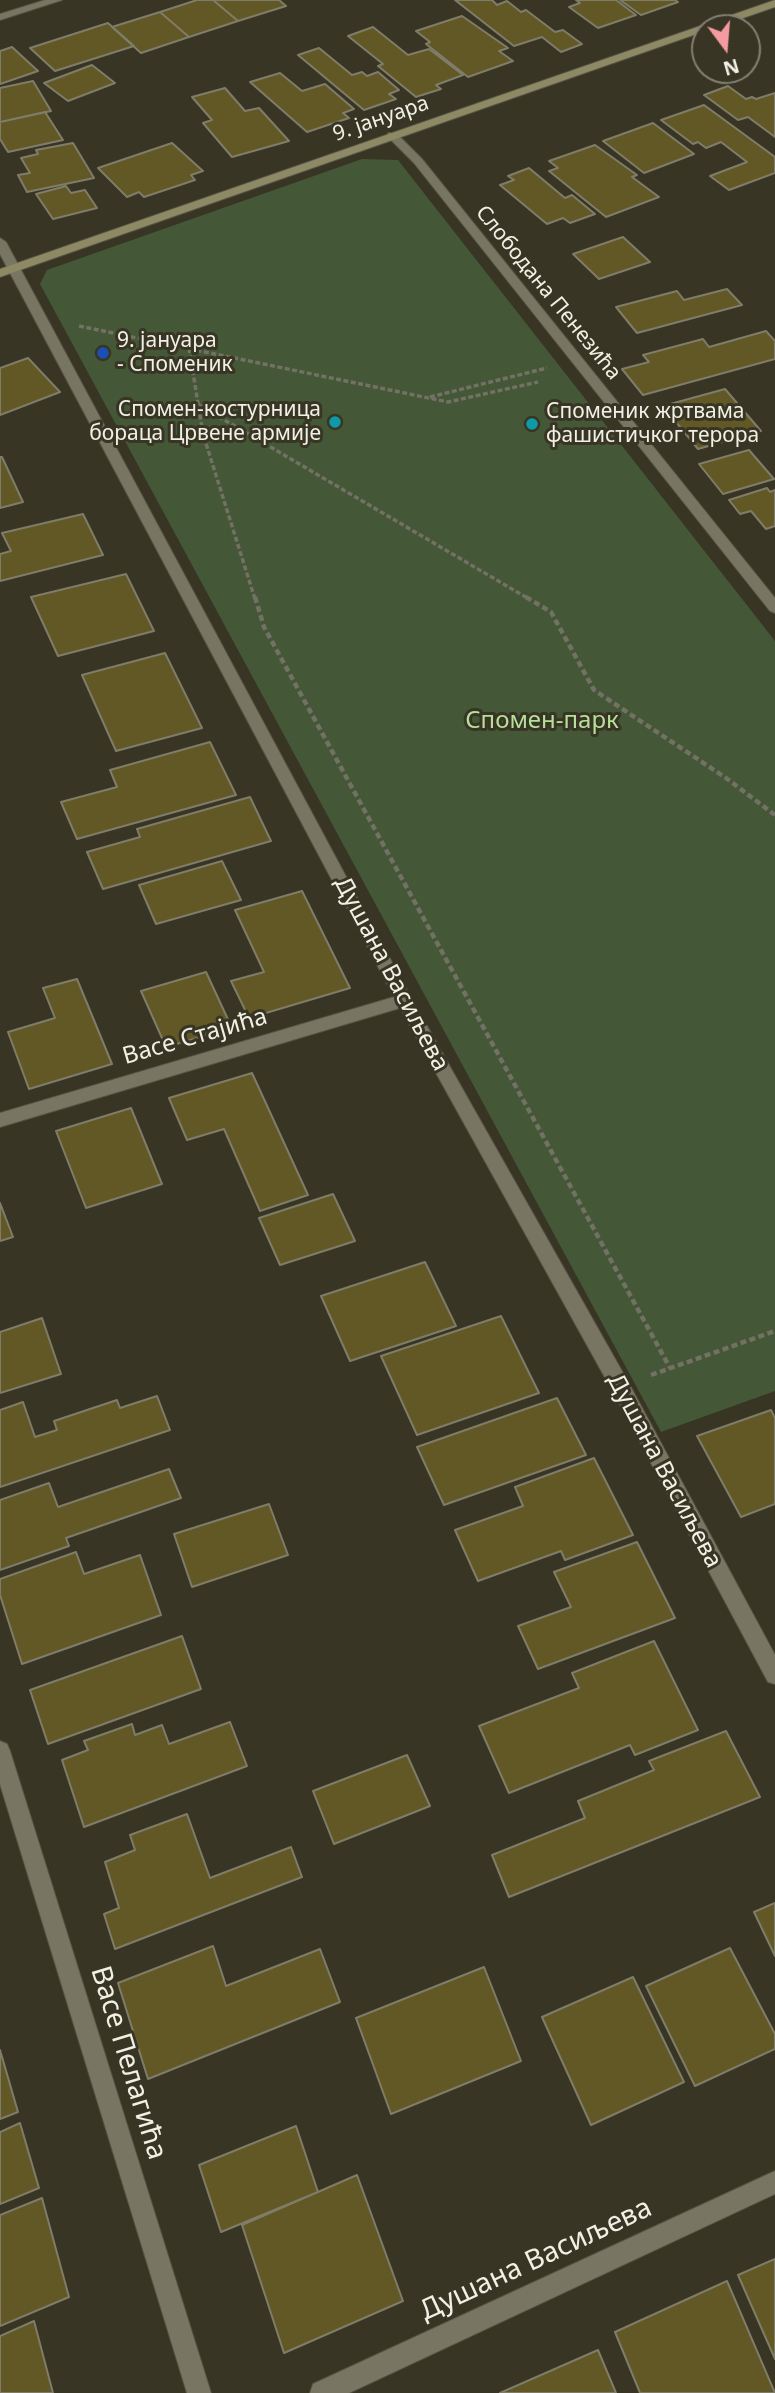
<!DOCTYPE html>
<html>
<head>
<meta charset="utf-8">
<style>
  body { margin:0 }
  #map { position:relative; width:775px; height:2393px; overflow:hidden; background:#383525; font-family:"Noto Sans",sans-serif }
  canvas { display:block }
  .north { position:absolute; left:691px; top:14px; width:70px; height:70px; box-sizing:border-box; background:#383525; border:2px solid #828072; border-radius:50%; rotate:164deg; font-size:19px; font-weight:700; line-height:28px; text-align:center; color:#f1f0e5 }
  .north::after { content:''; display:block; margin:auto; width:24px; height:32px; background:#f49aa1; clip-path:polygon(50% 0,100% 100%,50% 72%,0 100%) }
</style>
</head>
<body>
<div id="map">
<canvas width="775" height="2393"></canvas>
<div class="north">N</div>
</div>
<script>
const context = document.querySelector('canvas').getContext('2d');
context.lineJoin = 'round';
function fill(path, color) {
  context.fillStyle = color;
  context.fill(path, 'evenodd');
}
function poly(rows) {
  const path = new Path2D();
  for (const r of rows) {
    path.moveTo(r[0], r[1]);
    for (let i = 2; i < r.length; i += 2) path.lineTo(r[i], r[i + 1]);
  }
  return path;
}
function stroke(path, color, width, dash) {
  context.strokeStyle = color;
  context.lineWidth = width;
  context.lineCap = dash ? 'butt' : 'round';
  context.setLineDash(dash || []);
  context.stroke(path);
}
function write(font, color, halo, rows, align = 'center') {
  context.font = font + ' "Noto Sans",sans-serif';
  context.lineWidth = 6;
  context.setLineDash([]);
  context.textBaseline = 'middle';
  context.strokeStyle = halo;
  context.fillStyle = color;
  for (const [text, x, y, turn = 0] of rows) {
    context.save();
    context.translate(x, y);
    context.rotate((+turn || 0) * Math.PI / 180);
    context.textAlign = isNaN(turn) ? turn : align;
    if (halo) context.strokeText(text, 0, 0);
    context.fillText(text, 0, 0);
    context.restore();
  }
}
fill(poly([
  [362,159,398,160,775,641,775,1391,661,1432,40,284,47,270]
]), '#445737');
const building = poly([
  [197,0,213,0,238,21,189,37,160,12,197,0],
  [213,0,279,0,286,6,238,21,213,0],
  [455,0,492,0,497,5,507,1,521,12,526,10,555,32,563,30,582,44,561,52,542,37,514,46,455,0],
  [576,0,616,0,636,15,598,28,569,7,580,3,576,0],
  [620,0,675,0,678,2,641,15,620,0],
  [160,12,189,37,141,53,112,27,160,12],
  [462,16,508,48,499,51,513,61,468,77,426,44,430,42,416,31,462,16],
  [108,23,134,46,55,71,30,48,108,23],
  [373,27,408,55,429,49,463,75,436,85,441,89,416,97,378,66,383,64,348,36,373,27],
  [12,47,38,71,0,84,0,51,12,47],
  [319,48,352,75,362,72,367,76,378,72,399,90,389,94,396,99,364,110,298,55,319,48],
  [92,65,115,83,68,101,44,83,92,65],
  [280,73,302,91,325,84,354,109,343,113,349,118,307,132,250,82,280,73],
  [33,81,51,111,0,122,0,88,33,81],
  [728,86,746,99,752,97,756,99,775,93,775,137,748,117,738,120,704,95,728,86],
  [225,88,245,111,259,108,289,141,232,157,203,123,212,120,192,97,225,88],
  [704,105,775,157,775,173,729,190,710,176,747,162,721,142,706,148,698,142,693,144,661,120,704,105],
  [45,112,63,140,8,152,0,139,0,122,45,112],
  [653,123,694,154,644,173,603,141,653,123],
  [73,143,94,178,27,192,18,175,30,173,21,158,38,154,36,150,73,143],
  [172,143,203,171,191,175,195,180,144,197,139,192,127,197,98,168,172,143],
  [595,145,637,175,632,177,659,197,606,217,549,171,558,168,549,161,595,145],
  [529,168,565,198,572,195,595,214,570,223,563,218,547,224,500,185,514,180,508,176,529,168],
  [66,186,71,193,85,190,97,208,53,219,36,194,66,186],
  [623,237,650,262,599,279,573,254,623,237],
  [727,289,742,305,637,333,616,307,677,291,684,300,727,289],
  [766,331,775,341,775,359,643,395,622,369,649,362,643,355,703,339,709,347,766,331],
  [28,358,60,392,0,415,0,368,28,358],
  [725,389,761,431,698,449,663,406,725,389],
  [749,450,774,479,723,494,699,464,749,450],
  [0,457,2,457,23,502,0,508,0,457],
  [767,488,770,492,775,490,775,526,766,529,751,511,740,514,729,500,767,488],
  [83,514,103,555,0,581,0,554,11,551,2,533,83,514],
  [126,574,154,631,58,656,31,597,126,574],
  [165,653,202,728,116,751,82,675,165,653],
  [210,742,236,795,77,839,61,802,117,787,110,770,210,742],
  [250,797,271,841,103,889,87,852,140,837,137,829,250,797],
  [222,861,241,900,156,924,139,885,222,861],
  [302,891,350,988,249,1018,231,981,264,972,235,910,302,891],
  [206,972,232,1028,166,1047,141,991,206,972],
  [77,979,112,1064,29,1089,8,1032,55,1018,43,988,77,979],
  [252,1073,308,1195,260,1211,224,1129,187,1140,169,1098,252,1073],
  [131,1108,162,1184,86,1208,56,1131,131,1108],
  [333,1194,355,1241,280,1265,259,1218,333,1194],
  [0,1203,13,1237,0,1241,0,1203],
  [425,1262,456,1326,350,1361,321,1296,425,1262],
  [501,1316,539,1393,417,1435,381,1356,501,1316],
  [42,1318,61,1374,0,1393,0,1332,42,1318],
  [157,1396,170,1430,0,1487,0,1410,23,1402,35,1437,57,1430,54,1421,117,1400,120,1408,157,1396],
  [557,1398,586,1455,444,1505,417,1447,557,1398],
  [771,1410,775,1418,775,1504,741,1517,697,1436,771,1410],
  [594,1458,633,1535,565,1560,561,1551,478,1581,455,1530,523,1506,515,1487,594,1458],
  [169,1469,181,1498,66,1538,69,1546,0,1570,0,1500,49,1483,58,1507,169,1469],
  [269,1504,288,1555,192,1587,174,1534,269,1504],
  [637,1542,675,1618,538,1669,518,1626,571,1607,554,1572,637,1542],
  [76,1552,84,1574,140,1555,161,1615,22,1664,0,1595,0,1579,76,1552],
  [182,1636,201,1689,48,1744,30,1690,182,1636],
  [654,1641,698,1730,635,1755,630,1745,509,1793,479,1726,579,1688,572,1673,654,1641],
  [230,1722,247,1766,84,1827,62,1760,88,1750,84,1741,132,1724,135,1735,162,1725,169,1744,230,1722],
  [726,1731,760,1797,509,1897,492,1855,585,1818,578,1801,654,1770,649,1761,726,1731],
  [407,1755,430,1806,334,1844,313,1791,407,1755],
  [187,1814,210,1878,291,1847,302,1877,115,1949,104,1914,119,1908,105,1862,135,1850,130,1835,187,1814],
  [775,1903,775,1956,754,1912,775,1903],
  [213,1946,226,1986,320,1949,340,2002,148,2079,118,1983,213,1946],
  [730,1948,775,2034,775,2049,695,2086,646,1986,730,1948],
  [484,1967,521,2061,391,2114,356,2018,484,1967],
  [633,1977,684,2082,591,2125,542,2017,633,1977],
  [0,2050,18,2112,0,2119,0,2050],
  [20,2123,39,2188,0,2204,0,2132,20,2123],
  [296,2126,318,2192,221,2232,199,2165,296,2126],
  [357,2175,403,2301,284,2353,242,2225,357,2175],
  [42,2198,69,2297,0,2326,0,2215,42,2198],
  [775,2259,775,2359,738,2275,775,2259],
  [727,2281,775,2393,640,2393,615,2332,727,2281],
  [34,2321,53,2393,0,2393,0,2336,34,2321],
  [598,2350,616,2393,500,2393,598,2350]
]);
fill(building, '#625825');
stroke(building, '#7f7c69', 2);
const street = poly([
  [45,0,62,0,0,20,0,14,45,0],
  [388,133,396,133,422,159,775,598,775,613,770,611,414,163,388,137,388,133],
  [0,238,6,242,410,996,627,1380,775,1655,775,1684,768,1682,613,1392,400,1008,0,1127,0,1113,394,997,0,254,0,238],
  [0,1741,7,1744,10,1751,211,2393,187,2393,0,1784,0,1741],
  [775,2171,775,2194,349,2393,310,2393,313,2384,775,2171]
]);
const secondary = poly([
  [775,0,775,7,714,28,705,28,705,31,0,277,0,269,775,0]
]);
stroke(street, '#565345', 2);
stroke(secondary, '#565345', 2);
stroke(poly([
  [79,326,448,402,538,382],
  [189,348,203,434,255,599],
  [430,397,547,368],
  [199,405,529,599]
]), '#737163', 3.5, [5, 2.5]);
stroke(poly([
  [255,597,264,627,670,1368],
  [526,597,551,612,594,690,726,778,775,815],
  [651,1375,775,1331]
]), '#737163', 4.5, [6, 3.5]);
fill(street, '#787562');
fill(secondary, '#8d8964');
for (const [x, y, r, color] of [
  [103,353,7,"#1a4fb4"],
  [335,422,7,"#0f9aa8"],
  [532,424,7,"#0f9aa8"]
]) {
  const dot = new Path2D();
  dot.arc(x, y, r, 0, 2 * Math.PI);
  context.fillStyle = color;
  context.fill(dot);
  stroke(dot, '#383525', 2.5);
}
write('21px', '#f1f0e5', '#383525', [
  ["9. јануара",381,119,-19],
  ["Слободана Пенезића",548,293,51]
]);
write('21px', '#f1f0e5', '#383525', [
  ["9. јануара",117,341],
  ["- Споменик",117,365],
  ["Спомен-костурница",321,410,"right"],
  ["бораца Црвене армије",321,434,"right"],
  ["Споменик жртвама",546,412],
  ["фашистичког терора",546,436]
], 'left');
write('24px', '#b6df9a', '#383525', [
  ["Спомен-парк",542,721]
]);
write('24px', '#f1f0e5', '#383525', [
  ["Душана Васиљева",391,974,62],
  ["Васе Стајића",195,1037,-16],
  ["Душана Васиљева",664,1471,62]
]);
write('28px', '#f1f0e5', '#383525', [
  ["Васе Пелагића",128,2063,73],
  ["Душана Васиљева",536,2260,-25]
]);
</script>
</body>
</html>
